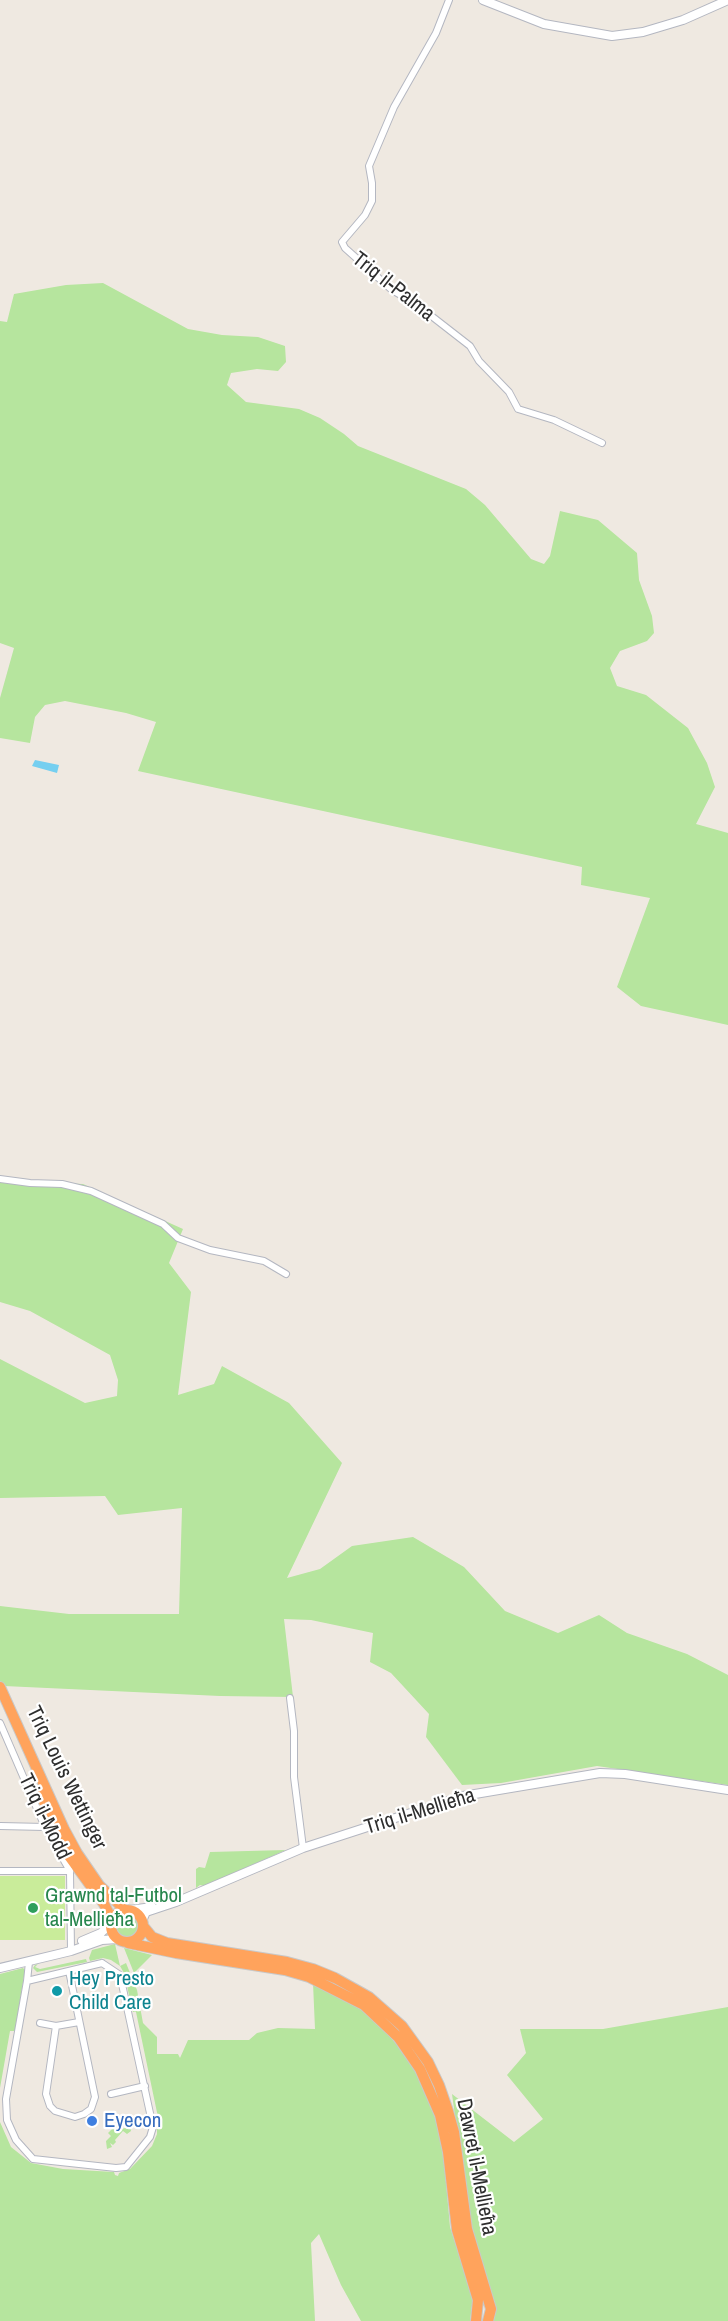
<!DOCTYPE html>
<html>
<head>
<meta charset="utf-8">
<style>
  body { margin:0 }
  canvas { display:block; background:#efe9e1 }
</style>
</head>
<body>
<canvas width="728" height="2321"></canvas>
<script>
const context = document.querySelector('canvas').getContext('2d');
context.lineJoin = 'round';
function fill(path, color) {
  context.fillStyle = color;
  context.fill(path, 'evenodd');
}
function poly(rows) {
  const path = new Path2D();
  for (const r of rows) {
    if (r.length === 3) {
      path.moveTo(r[0] + r[2], r[1]);
      path.arc(r[0], r[1], r[2], 0, 2 * Math.PI);
      continue;
    }
    path.moveTo(r[0], r[1]);
    for (let i = 2; i < r.length; i += 2) path.lineTo(r[i], r[i + 1]);
  }
  return path;
}
function stroke(path, color, width, dash) {
  context.strokeStyle = color;
  context.lineWidth = width;
  context.lineCap = dash ? 'butt' : 'round';
  context.setLineDash(dash || []);
  context.stroke(path);
}
function write(font, color, halo, rows, align = 'center') {
  context.font = font + ' "Archivo Narrow",sans-serif';
  context.lineWidth = 4.5;
  context.setLineDash([]);
  context.textBaseline = 'middle';
  context.strokeStyle = halo;
  context.fillStyle = color;
  for (const [text, x, y, turn = 0] of rows) {
    context.save();
    context.translate(x, y);
    context.rotate((+turn || 0) * Math.PI / 180);
    context.textAlign = isNaN(turn) ? turn : align;
    if (halo) context.strokeText(text, 0, 0);
    context.fillText(text, 0, 0);
    context.restore();
  }
}
fill(poly([
  [103,283,188,329,222,335,258,337,285,346,286,362,278,371,257,369,231,373,227,385,246,402,299,409,320,418,344,434,358,446,466,489,485,505,531,559,544,564,550,556,560,511,598,520,637,553,639,580,652,616,654,633,647,641,620,651,610,668,617,686,646,695,688,728,707,763,715,787,696,824,728,833,728,1025,641,1006,617,987,650,898,581,885,582,867,138,771,156,722,126,713,65,701,45,705,35,717,30,743,0,738,0,698,14,648,0,643,0,321,7,322,14,294,66,285],
  [0,1181,83,1184,183,1229,169,1263,191,1292,178,1395,214,1384,222,1366,289,1403,342,1463,287,1578,320,1569,352,1546,413,1537,464,1567,505,1611,558,1633,599,1615,627,1633,687,1654,728,1675,728,1785,597,1766,501,1783,462,1785,426,1737,429,1714,391,1673,370,1662,373,1633,311,1620,284,1619,293,1697,220,1696,4,1686,0,1681,0,1606,69,1614,179,1614,182,1508,118,1515,105,1496,0,1498,0,1359,85,1403,117,1396,118,1380,110,1355,30,1311,0,1302],
  [286,1850,204,1886,200,1885,196,1888,196,1869,199,1867,205,1868,210,1852],
  [128,1926,12],
  [115,1944,120,1966,126,1963,137,1990,143,2023,157,2037,157,2054,178,2054,180,2058,188,2040,249,2040,257,2033,278,2028,315,2029,313,1983,336,1994,370,2015,400,2048,427,2090,442,2138,450,2227,473,2298,470,2321,361,2321,341,2285,319,2234,311,2243,315,2321,0,2321,0,2122,11,2147,31,2163,63,2169,114,2172,115,2175,118,2176,119,2173,130,2169,152,2146,157,2134,157,2123,159,2122,136,2012,133,2012,124,1973,120,1966,111,1960,103,1958,90,1961,89,1958,92,1950],
  [124,1948,152,1955,134,1973],
  [86,1959,87,1962,37,1972,33,1968,35,1965,38,1964,35,1967,40,1969],
  [23,1968,25,1970,15,2031,10,2031,0,2088,0,1974],
  [728,2007,728,2321,487,2321,481,2271,467,2204,452,2094,514,2142,543,2119,507,2075,526,2053,520,2029,603,2029],
  [117,2114,120,2124,118,2125,121,2129,130,2127,131,2131,127,2134,123,2131,115,2140,116,2142,113,2145,110,2143,112,2147,107,2149,106,2141,111,2136,108,2133,117,2124,109,2116]
]), '#b6e59e');
fill(poly([
  [0,1876,65,1876,65,1940,0,1940]
]), '#c9ec9a');
fill(poly([
  [35,760,59,765,57,773,32,766]
]), '#75cff0');
const street = poly([
  [449,0,436,33,394,107,369,166,372,183,372,201,365,215,342,242,345,248,392,290,416,304,470,346,479,361,509,392,518,409,554,420,602,443],
  [0,1179,30,1183,62,1184,91,1191,163,1224,178,1238,210,1250,264,1261,286,1274],
  [290,1698,294,1731,294,1777,303,1848],
  [0,1723,45,1827,70,1871,71,1951],
  [0,1826,45,1827],
  [0,1871,70,1871],
  [102,1963,120,1975,153,2127,150,2137,126,2167,116,2168,33,2159,16,2140,7,2120,6,2099,27,1981,102,1963],
  [69,1971,95,2097,91,2109,84,2114,75,2117,55,2111,50,2106,46,2094,56,2026,79,2022],
  [27,1981,29,1962],
  [40,2023,56,2026],
  [111,2094,145,2086]
]);
const secondary = poly([
  [483,0,544,24,612,36,643,32,683,20,728,0],
  [130,1910,152,1907],
  [142,1921,146,1912,176,1902,303,1848,463,1796,600,1773,625,1774,728,1790],
  [82,1941,101,1933,111,1923],
  [0,1968,71,1951,102,1940,118,1939]
]);
const highway = poly([
  [0,1687,64,1829,77,1853,99,1885,125,1910],
  [39,1791,69,1856,104,1904,112,1920],
  [127,1926,16],
  [143,1926,152,1937,167,1943,287,1962,313,1969,335,1978,369,1997,402,2026,428,2062,439,2085,448,2111,454,2132,467,2229,491,2309,488,2321],
  [128,1943,176,1953,285,1970,309,1977,364,2005,398,2037,420,2069,440,2115,448,2152,457,2230,478,2300,476,2321]
]);
stroke(street, '#b4b7c1', 8);
stroke(secondary, '#b4b7c1', 10);
stroke(highway, '#c9c9c9', 12);
stroke(street, '#fff', 6);
stroke(secondary, '#fff', 8);
stroke(highway, '#ffa35c', 10);
for (const [x, y, r, color] of [
  [33,1908,6,"#2e9e5b"],
  [57,1991,6,"#0f9aa8"],
  [92,2121,6,"#3f7fe0"]
]) {
  const dot = new Path2D();
  dot.arc(x, y, r, 0, 2 * Math.PI);
  context.fillStyle = color;
  context.fill(dot);
  stroke(dot, '#fff', 2);
}
write('21px', '#2e2e2e', '#fff', [
  ["Triq il-Palma",393,287,38],
  ["Triq Louis Wettinger",66,1778,64],
  ["Triq il-Mellieħa",420,1812,-17],
  ["Triq il-Modd",44,1817,64],
  ["Dawret il-Mellieħa",476,2167,79]
]);
write('21px', '#27864d', '#fff', [
  ["Grawnd tal-Futbol",45,1896],
  ["tal-Mellieħa",45,1920]
], 'left');
write('21px', '#0d838f', '#fff', [
  ["Hey Presto",69,1979],
  ["Child Care",69,2003]
], 'left');
write('21px', '#366cbe', '#fff', [
  ["Eyecon",104,2121]
], 'left');
</script>
</body>
</html>
